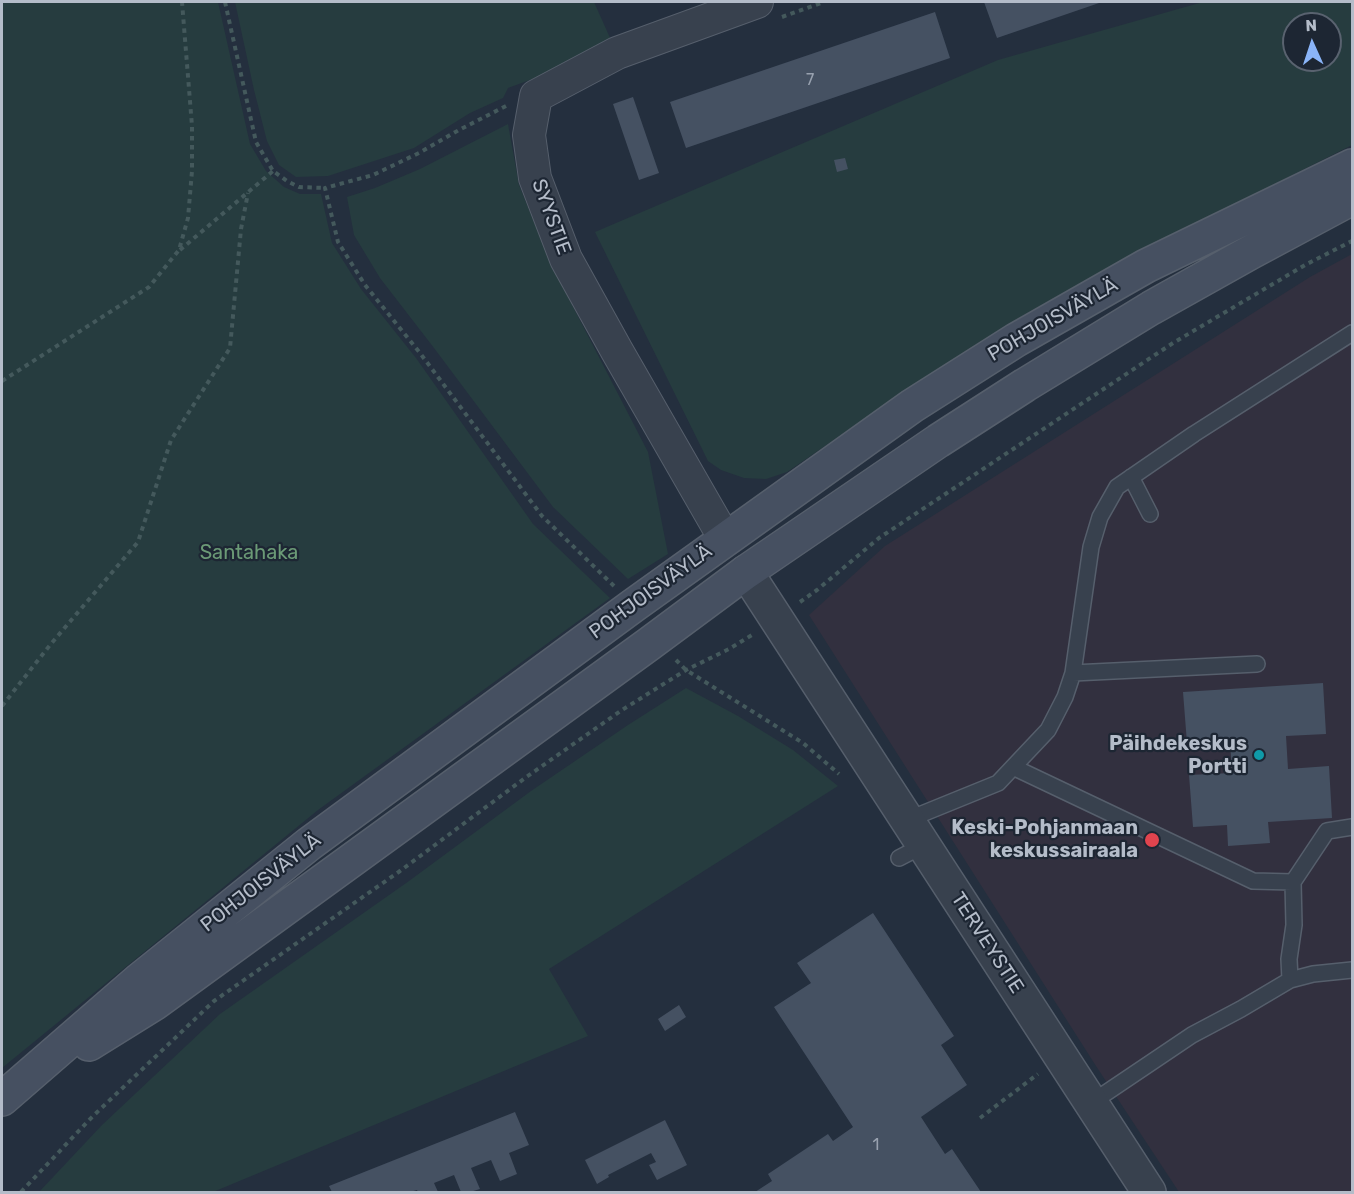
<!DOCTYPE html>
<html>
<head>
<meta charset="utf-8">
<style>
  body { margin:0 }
  #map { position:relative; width:1354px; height:1194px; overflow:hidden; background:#242f3e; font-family:Rubik,sans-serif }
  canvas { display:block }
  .frame { position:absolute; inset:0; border:3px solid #b4bcc9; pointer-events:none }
  .north { position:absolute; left:1282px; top:12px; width:60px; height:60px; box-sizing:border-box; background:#1d2633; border:2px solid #59626f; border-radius:50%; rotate:357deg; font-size:16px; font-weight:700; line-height:24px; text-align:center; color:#b4bcc9 }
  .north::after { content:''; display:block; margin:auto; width:21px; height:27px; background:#8ab4f8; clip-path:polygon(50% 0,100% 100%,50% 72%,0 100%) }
</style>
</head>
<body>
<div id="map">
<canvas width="1354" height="1194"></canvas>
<div class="frame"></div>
<div class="north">N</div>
</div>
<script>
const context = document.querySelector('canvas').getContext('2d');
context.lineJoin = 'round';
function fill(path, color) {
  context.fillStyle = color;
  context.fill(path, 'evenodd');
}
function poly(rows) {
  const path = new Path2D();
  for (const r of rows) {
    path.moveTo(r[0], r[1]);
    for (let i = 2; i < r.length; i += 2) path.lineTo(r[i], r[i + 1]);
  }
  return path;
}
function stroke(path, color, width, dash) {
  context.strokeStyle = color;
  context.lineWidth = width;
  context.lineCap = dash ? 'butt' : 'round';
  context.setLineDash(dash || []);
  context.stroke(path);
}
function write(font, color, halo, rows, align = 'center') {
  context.font = font + ' Rubik,sans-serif';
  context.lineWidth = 4.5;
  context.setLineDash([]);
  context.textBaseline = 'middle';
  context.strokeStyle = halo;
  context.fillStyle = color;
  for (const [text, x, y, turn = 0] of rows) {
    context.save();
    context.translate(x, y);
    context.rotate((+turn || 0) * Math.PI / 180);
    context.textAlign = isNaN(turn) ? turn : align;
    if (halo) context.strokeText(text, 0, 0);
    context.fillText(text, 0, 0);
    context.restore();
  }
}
fill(poly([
  [1352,254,1352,1192,1179,1192,1096,1066,809,615,885,546,1310,277]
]), '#32303f');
fill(poly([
  [2,2,218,2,250,144,266,171,284,187,300,194,321,194,332,243,361,289,416,358,533,524,610,598,318,810,2,1068],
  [235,2,594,2,611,40,557,70,508,88,503,98,470,113,414,148,328,176,296,177,279,165,267,141,254,90],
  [1203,2,1352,2,1352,145,1132,256,1029,312,926,377,787,472,766,479,744,478,721,470,708,461,595,232,998,60],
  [1294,24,1330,24,1330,60,1294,60],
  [508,124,519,185,553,268,648,452,668,554,628,579,553,507,434,348,380,278,354,235,347,197,375,188,420,169],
  [686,688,738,716,793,750,838,786,549,969,588,1036,213,1192,39,1192,102,1125,220,1014,409,881,531,791,628,725]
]), '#263c3f');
fill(poly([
  [984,2,1102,2,997,38],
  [935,12,950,58,686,148,670,102],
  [633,97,659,173,639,180,613,104],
  [845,158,848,169,837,172,834,160],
  [1323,683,1326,734,1286,736,1288,769,1329,766,1332,818,1268,822,1270,843,1228,846,1227,825,1193,827,1189,775,1232,773,1230,740,1187,743,1183,692],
  [873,913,954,1036,941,1045,967,1085,921,1117,945,1154,952,1149,981,1192,755,1192,772,1181,768,1174,828,1134,833,1141,853,1127,774,1007,811,983,797,963],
  [679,1005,686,1017,665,1031,658,1019],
  [515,1112,529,1145,509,1153,517,1174,500,1181,491,1160,471,1168,480,1189,470,1192,461,1192,454,1175,434,1183,438,1192,418,1192,417,1190,410,1192,332,1192,329,1186],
  [665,1120,687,1165,657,1180,649,1165,656,1162,651,1153,608,1175,609,1177,597,1184,585,1160]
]), '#455162');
const service = poly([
  [1131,477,1150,514],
  [1073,673,1257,664],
  [1013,767,1253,881,1293,882],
  [907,820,998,783,1048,730,1065,697,1073,673,1091,547,1100,517,1117,487,1194,434,1352,333],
  [899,858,924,845],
  [1290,980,1289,959,1294,925,1293,882,1327,831,1352,827],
  [1091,1103,1192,1035,1241,1009,1290,980,1313,974,1352,970]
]);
const minor = poly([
  [725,539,617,351,566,259,535,178,529,135,536,96,617,53,757,2]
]);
const tertiary = poly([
  [746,572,1149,1192]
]);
const secondary = poly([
  [89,1044,155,1003,649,644,746,572,938,441,1025,385,1151,308,1251,252,1352,198],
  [2,1099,138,981,309,844,634,605,912,406,1016,340,1146,266,1352,166]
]);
stroke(service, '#565f6c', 18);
stroke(minor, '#565f6c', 34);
stroke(tertiary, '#565f6c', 36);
stroke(secondary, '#565f6c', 36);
stroke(poly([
  [225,2,256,142,273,171,287,181,299,187,325,188],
  [782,17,824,2],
  [506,106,459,130,419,153,373,175,325,188,338,242,365,285,420,353,542,516,614,586],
  [180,250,273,171],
  [2,381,149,287,179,250,188,218,192,171,192,126,182,2],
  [800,602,817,590,879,538,1173,343,1305,265,1352,241],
  [676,660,686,670,803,743,839,774],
  [2,706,50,645,138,542,171,440,230,348,241,229,248,193],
  [980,1118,1038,1074],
  [21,1192,92,1117,214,1001,400,871,525,778,622,710,686,670,729,649,752,635]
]), '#44595c', 4, [4.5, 4.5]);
stroke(service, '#38414e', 15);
stroke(minor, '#38414e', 32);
stroke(tertiary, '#38414e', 33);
stroke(secondary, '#465061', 33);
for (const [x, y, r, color] of [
  [1259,755,6,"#0f9aa8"],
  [1152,840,8,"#e0444e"]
]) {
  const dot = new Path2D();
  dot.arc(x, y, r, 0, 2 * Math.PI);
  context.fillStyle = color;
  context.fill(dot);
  stroke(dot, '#1d2633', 2);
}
write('16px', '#98a1af', null, [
  ["7",810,80],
  ["1",876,1145]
]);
write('20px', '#b4bcc9', '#1d2633', [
  ["SYYSTIE",551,217,70],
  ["POHJOISVÄYLÄ",1053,320,-30],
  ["POHJOISVÄYLÄ",651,592,-36],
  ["POHJOISVÄYLÄ",261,883,-38],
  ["TERVEYSTIE",987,943,57]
]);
write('20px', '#6b9a76', '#1d2633', [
  ["Santahaka",249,553]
]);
write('bold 20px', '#b4bcc9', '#1d2633', [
  ["Päihdekeskus",1247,744],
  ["Portti",1247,767],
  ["Keski-Pohjanmaan",1138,828],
  ["keskussairaala",1138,851]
], 'right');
</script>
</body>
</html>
